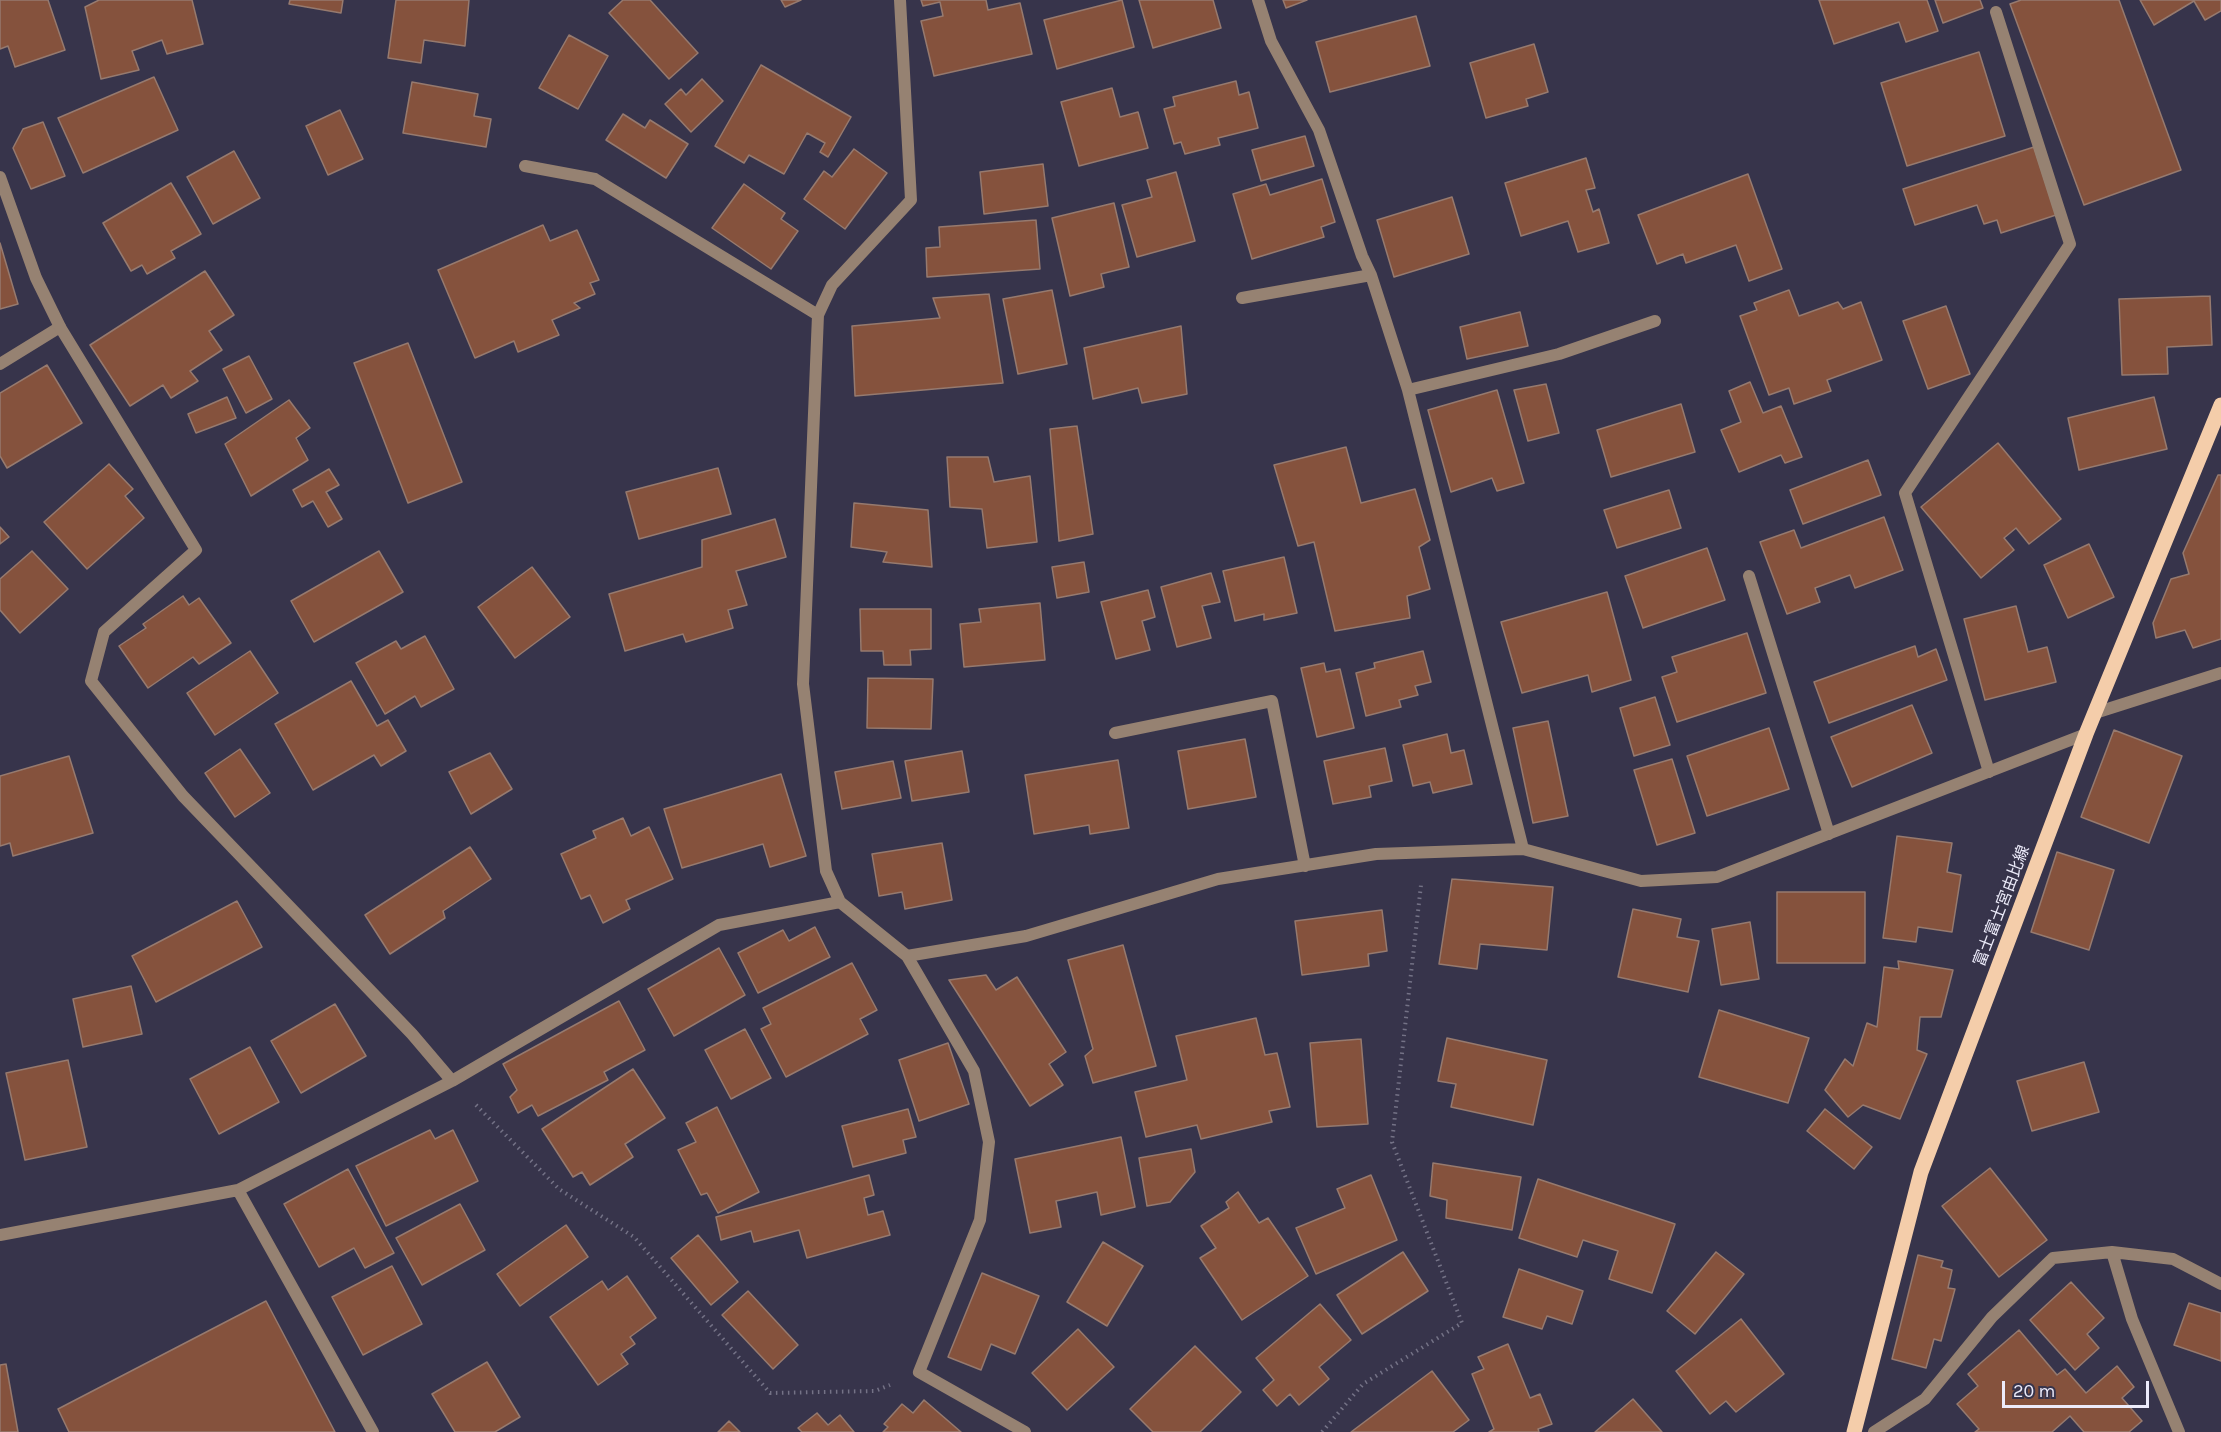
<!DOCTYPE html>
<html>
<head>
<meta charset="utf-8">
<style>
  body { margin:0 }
  #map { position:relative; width:2221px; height:1432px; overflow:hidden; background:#37344b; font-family:Karla,sans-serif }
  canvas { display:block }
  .scale { position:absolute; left:2002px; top:1381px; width:147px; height:27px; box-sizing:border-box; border:3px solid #ecebfa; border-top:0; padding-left:8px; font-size:18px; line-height:21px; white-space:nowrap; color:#ecebfa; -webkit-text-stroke:4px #37344b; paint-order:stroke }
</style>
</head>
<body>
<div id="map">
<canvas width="2221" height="1432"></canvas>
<div class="scale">20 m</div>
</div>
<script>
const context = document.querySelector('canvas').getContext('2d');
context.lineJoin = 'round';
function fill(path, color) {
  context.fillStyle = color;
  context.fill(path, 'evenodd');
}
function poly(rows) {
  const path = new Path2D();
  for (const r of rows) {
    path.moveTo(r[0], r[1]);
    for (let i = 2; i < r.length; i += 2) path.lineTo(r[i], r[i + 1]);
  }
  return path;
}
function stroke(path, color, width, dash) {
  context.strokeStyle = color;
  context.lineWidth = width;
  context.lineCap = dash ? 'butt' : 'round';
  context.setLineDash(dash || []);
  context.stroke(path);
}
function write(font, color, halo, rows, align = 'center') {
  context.font = font + ' Karla,"Noto Sans JP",sans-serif';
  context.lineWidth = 4.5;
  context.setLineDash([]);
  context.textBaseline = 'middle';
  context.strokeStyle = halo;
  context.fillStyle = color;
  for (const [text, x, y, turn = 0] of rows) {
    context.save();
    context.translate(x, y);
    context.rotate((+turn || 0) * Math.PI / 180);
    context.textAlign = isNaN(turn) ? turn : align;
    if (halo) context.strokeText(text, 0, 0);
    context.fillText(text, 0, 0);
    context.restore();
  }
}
const building = poly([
  [0,0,48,0,65,50,15,67,8,46,0,49,0,0],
  [99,0,192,0,203,44,167,54,162,40,132,51,139,70,101,79,85,7,99,0],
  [290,0,343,0,341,13,289,4,290,0],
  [396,0,469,0,465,46,424,40,421,63,388,58,396,0],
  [623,0,650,0,698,53,669,79,609,13,623,0],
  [781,0,801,0,785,7,781,0],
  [921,0,986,0,988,10,1020,3,1032,54,934,76,921,21,943,16,940,2,923,6,921,0],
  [1122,0,1134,47,1057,69,1044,20,1122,0],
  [1139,0,1213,0,1221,28,1153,48,1139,0],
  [1283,0,1307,0,1286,8,1283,0],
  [1819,0,1927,0,1938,31,1906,42,1899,22,1834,44,1819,0],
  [1935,0,1980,0,1983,8,1943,23,1935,0],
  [2021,0,2119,0,2181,170,2084,205,2010,4,2021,0],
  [2140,0,2221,0,2221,11,2205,20,2194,1,2154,25,2140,0],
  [1416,16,1430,66,1330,92,1316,42,1416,16],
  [569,35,608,56,578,109,539,88,569,35],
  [1534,44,1548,92,1526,99,1528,106,1486,118,1470,63,1534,44],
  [1979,52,2005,136,1907,166,1881,83,1979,52],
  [761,65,851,117,828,157,820,152,825,143,807,133,784,174,749,155,744,163,715,146,761,65],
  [154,77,178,130,83,173,58,118,154,77],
  [702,79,723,101,691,132,665,104,681,89,686,95,702,79],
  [1236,81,1239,95,1249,92,1258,128,1218,138,1220,145,1185,154,1181,142,1174,144,1164,109,1175,106,1173,97,1236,81],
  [412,82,478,94,474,116,491,119,486,147,403,133,412,82],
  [1112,88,1120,117,1138,112,1148,148,1079,166,1061,102,1112,88],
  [340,110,363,159,328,175,306,126,340,110],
  [623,114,645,128,650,120,688,144,666,178,606,140,623,114],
  [43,122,65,176,31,189,13,148,23,129,43,122],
  [1305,136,1314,166,1261,181,1252,150,1305,136],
  [2034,147,2056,215,2001,233,1997,220,1984,224,1977,205,1915,225,1903,189,2034,147],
  [854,149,887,173,845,229,804,199,824,171,832,177,854,149],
  [234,151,260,198,213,224,187,177,234,151],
  [1586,158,1595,188,1586,190,1593,212,1599,209,1609,243,1578,252,1568,221,1521,236,1505,183,1586,158],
  [1043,164,1048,206,984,214,980,172,1043,164],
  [1176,172,1195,241,1137,257,1122,205,1152,197,1147,180,1176,172],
  [1748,174,1782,269,1749,281,1736,245,1686,263,1683,254,1657,264,1638,215,1748,174],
  [1322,179,1335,222,1321,227,1324,237,1252,259,1233,194,1266,184,1270,195,1322,179],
  [171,183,201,234,171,251,175,258,147,274,142,265,131,271,103,223,171,183],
  [744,184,785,213,781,219,798,231,771,269,712,228,744,184],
  [1452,197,1469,254,1394,277,1377,220,1452,197],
  [1114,203,1129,267,1101,274,1104,287,1070,296,1052,218,1114,203],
  [1036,220,1040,269,927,277,926,248,940,247,939,227,1036,220],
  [543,225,550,241,577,230,599,280,590,283,595,294,574,303,580,308,552,320,559,335,518,352,514,341,475,358,438,270,543,225],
  [0,243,18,304,0,309,0,243],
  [205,271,234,315,209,331,222,350,190,371,198,381,171,398,163,385,130,406,90,345,205,271],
  [1052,290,1067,364,1018,374,1003,299,1052,290],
  [1789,290,1799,316,1838,302,1843,309,1861,302,1882,360,1827,380,1831,391,1794,404,1789,388,1769,395,1740,316,1757,310,1754,303,1789,290],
  [989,294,1003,383,855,396,852,326,940,318,933,298,989,294],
  [2210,296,2212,345,2167,347,2168,374,2122,375,2119,299,2210,296],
  [1946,306,1970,374,1928,389,1903,321,1946,306],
  [1520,312,1528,346,1467,359,1460,327,1520,312],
  [1181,326,1187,394,1142,403,1138,388,1093,399,1084,348,1181,326],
  [408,343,462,482,408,503,354,363,408,343],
  [249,356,272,399,246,413,223,369,249,356],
  [47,365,82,423,7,468,0,456,0,393,47,365],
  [1750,382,1763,413,1781,406,1802,457,1785,463,1781,455,1739,472,1721,430,1741,422,1729,391,1750,382],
  [1546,384,1559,433,1528,441,1514,390,1546,384],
  [1497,390,1524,483,1497,491,1492,478,1451,492,1428,410,1497,390],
  [227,397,236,418,196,433,188,414,227,397],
  [2154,397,2167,449,2079,470,2068,418,2154,397],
  [289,400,310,428,296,438,308,460,251,496,225,444,289,400],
  [1681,404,1695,452,1611,477,1597,430,1681,404],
  [1077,426,1093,534,1059,541,1050,429,1077,426],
  [1998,443,2061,519,2029,544,2016,528,2004,538,2014,550,1981,578,1921,507,1998,443],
  [1346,447,1361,503,1415,489,1430,540,1419,547,1430,589,1407,596,1410,618,1335,631,1314,542,1298,546,1274,465,1346,447],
  [947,457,988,457,994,482,1030,476,1037,542,987,548,982,509,950,507,947,457],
  [1868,460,1881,495,1803,524,1790,490,1868,460],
  [109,464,133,489,125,496,144,518,87,569,44,522,109,464],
  [718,468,731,514,639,539,626,492,718,468],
  [329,469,339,485,326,492,342,519,328,527,313,501,302,507,293,490,329,469],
  [2218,475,2221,475,2221,639,2193,648,2185,630,2156,638,2153,623,2171,579,2189,574,2183,553,2218,475],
  [1669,490,1681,528,1617,548,1604,510,1669,490],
  [854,503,928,510,932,567,883,562,887,552,851,547,854,503],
  [1884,517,1903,570,1855,588,1850,575,1815,588,1820,602,1787,614,1760,542,1794,530,1801,548,1884,517],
  [775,519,786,557,736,571,747,605,728,610,733,628,686,642,683,634,625,651,609,594,702,567,702,540,775,519],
  [0,527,9,537,0,544,0,527],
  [2089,544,2114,597,2068,618,2044,565,2089,544],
  [1707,548,1725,600,1643,628,1625,576,1707,548],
  [32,551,68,589,20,633,0,610,0,579,32,551],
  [379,551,403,592,314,642,291,601,379,551],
  [1284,557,1297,613,1264,620,1264,614,1235,621,1223,571,1284,557],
  [1084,562,1089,592,1057,598,1052,567,1084,562],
  [532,567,570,617,515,658,478,607,532,567],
  [1211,573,1220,602,1202,606,1211,638,1177,647,1161,587,1211,573],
  [1148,590,1155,617,1142,621,1150,650,1116,659,1101,602,1148,590],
  [1607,592,1631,680,1592,692,1588,675,1522,693,1501,622,1607,592],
  [183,596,189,605,199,598,231,643,199,664,193,657,148,688,119,646,146,628,143,624,183,596],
  [1040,603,1045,660,964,667,960,624,981,622,979,609,1040,603],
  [2016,606,2028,652,2047,647,2056,682,1985,700,1964,619,2016,606],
  [860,609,931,609,931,649,910,650,911,665,884,665,883,651,861,651,860,609],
  [1747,633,1766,693,1677,722,1662,677,1677,672,1672,657,1747,633],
  [425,636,454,689,421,707,415,696,385,714,356,663,396,641,401,649,425,636],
  [1915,646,1918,657,1936,649,1947,680,1829,723,1814,682,1915,646],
  [250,651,278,693,215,735,187,693,250,651],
  [1423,651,1431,682,1415,686,1418,695,1399,700,1401,707,1366,716,1356,673,1375,668,1374,663,1423,651],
  [1324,663,1326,672,1340,669,1354,728,1317,737,1301,668,1324,663],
  [868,678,933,679,931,729,867,728,868,678],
  [351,681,377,726,388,720,406,751,381,766,374,755,313,790,275,724,351,681],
  [1655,697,1670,745,1634,756,1620,708,1655,697],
  [1912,705,1932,753,1852,787,1831,737,1912,705],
  [1548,721,1568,816,1533,823,1513,728,1548,721],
  [1769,728,1789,789,1707,816,1687,756,1769,728],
  [2114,730,2182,756,2149,843,2081,817,2114,730],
  [1447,734,1451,753,1464,750,1472,784,1433,793,1430,782,1413,786,1403,745,1447,734],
  [1245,739,1256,797,1188,809,1178,751,1245,739],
  [1385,748,1392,781,1369,786,1371,797,1333,804,1324,761,1385,748],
  [240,749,270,793,235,817,205,773,240,749],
  [962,751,969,792,912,801,905,761,962,751],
  [490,753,512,789,471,814,449,772,490,753],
  [69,756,93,833,13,856,10,843,0,846,0,776,69,756],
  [1672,759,1695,833,1657,845,1634,770,1672,759],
  [1118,760,1129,828,1090,834,1089,825,1034,834,1025,775,1118,760],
  [893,761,901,798,842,809,835,772,893,761],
  [781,774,806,856,770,867,763,844,682,868,664,809,781,774],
  [623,818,631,836,649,827,673,879,626,900,630,909,603,923,590,895,581,899,561,854,596,838,593,831,623,818],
  [1897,836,1952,843,1947,872,1961,875,1952,932,1918,927,1916,942,1883,938,1897,836],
  [942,843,952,900,905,909,902,892,879,896,872,854,942,843],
  [470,847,491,879,443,911,445,918,390,954,365,915,470,847],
  [2057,852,2114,870,2089,950,2031,932,2057,852],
  [1452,879,1553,887,1547,950,1480,944,1477,969,1439,964,1452,879],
  [1777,892,1865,892,1865,963,1777,963,1777,892],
  [237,901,262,947,156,1002,132,956,237,901],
  [1633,909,1681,919,1677,937,1699,941,1688,992,1618,977,1633,909],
  [1382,910,1387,951,1368,954,1369,966,1302,975,1295,921,1382,910],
  [1750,922,1759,979,1721,985,1712,929,1750,922],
  [815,927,830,957,758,993,738,953,783,930,789,941,815,927],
  [1123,945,1156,1066,1093,1083,1085,1056,1093,1049,1068,960,1123,945],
  [719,948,745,995,674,1036,648,989,719,948],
  [1898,961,1953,970,1941,1017,1920,1017,1917,1050,1927,1054,1900,1119,1863,1105,1848,1117,1825,1090,1845,1059,1853,1066,1867,1023,1877,1027,1884,967,1899,969,1898,961],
  [852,963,877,1010,860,1019,868,1034,786,1077,761,1029,771,1024,763,1008,852,963],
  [986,975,996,990,1017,977,1066,1052,1049,1064,1063,1085,1030,1106,949,980,986,975],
  [131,986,142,1034,83,1047,73,999,131,986],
  [619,1001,645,1050,604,1072,608,1080,538,1116,532,1105,518,1113,510,1097,517,1090,503,1064,619,1001],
  [335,1004,366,1056,301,1093,271,1041,335,1004],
  [1719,1010,1809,1038,1788,1103,1699,1077,1719,1010],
  [1256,1018,1265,1055,1277,1053,1290,1107,1269,1111,1272,1122,1201,1139,1197,1125,1146,1137,1135,1092,1187,1080,1176,1036,1256,1018],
  [745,1029,771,1078,731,1099,705,1050,745,1029],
  [1447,1038,1547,1060,1533,1125,1451,1107,1456,1084,1438,1081,1447,1038],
  [1361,1039,1368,1124,1317,1127,1310,1043,1361,1039],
  [948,1043,969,1104,919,1121,899,1060,948,1043],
  [250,1047,279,1102,219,1134,190,1079,250,1047],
  [68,1060,87,1147,25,1160,6,1073,68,1060],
  [2084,1062,2099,1112,2032,1131,2017,1081,2084,1062],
  [633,1069,665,1118,625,1144,633,1157,590,1185,582,1172,573,1177,542,1129,633,1069],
  [717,1107,759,1192,718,1213,707,1193,701,1195,678,1150,696,1142,686,1123,717,1107],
  [908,1109,916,1137,903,1140,906,1153,853,1167,842,1126,908,1109],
  [1825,1109,1872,1147,1854,1169,1807,1131,1825,1109],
  [430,1130,435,1139,453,1130,478,1181,386,1226,356,1166,430,1130],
  [1121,1137,1135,1207,1101,1215,1097,1192,1056,1201,1061,1227,1030,1233,1015,1159,1121,1137],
  [1191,1149,1195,1172,1170,1202,1147,1206,1139,1158,1191,1149],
  [1433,1163,1521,1177,1512,1230,1446,1218,1447,1200,1430,1196,1433,1163],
  [1990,1168,2047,1240,1999,1277,1942,1206,1990,1168],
  [348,1169,394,1253,365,1268,354,1248,319,1267,284,1204,348,1169],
  [869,1175,874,1195,864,1198,868,1215,883,1211,890,1235,807,1258,799,1230,754,1242,751,1231,721,1240,716,1217,869,1175],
  [1371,1175,1397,1240,1316,1274,1296,1228,1345,1208,1337,1189,1371,1175],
  [1538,1179,1675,1224,1652,1293,1609,1279,1618,1251,1583,1240,1577,1257,1519,1238,1538,1179],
  [1238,1192,1259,1223,1268,1218,1308,1276,1242,1320,1200,1258,1216,1248,1201,1226,1229,1208,1226,1202,1238,1192],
  [460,1204,485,1250,422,1285,396,1238,460,1204],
  [566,1225,588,1257,520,1306,497,1274,566,1225],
  [698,1235,738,1282,711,1305,671,1258,698,1235],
  [1103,1242,1143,1266,1107,1326,1067,1302,1103,1242],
  [1403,1252,1428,1291,1362,1334,1337,1295,1403,1252],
  [1716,1252,1744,1274,1695,1334,1667,1311,1716,1252],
  [1918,1255,1943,1261,1941,1267,1952,1270,1948,1288,1955,1289,1941,1341,1934,1339,1926,1368,1892,1359,1918,1255],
  [392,1266,422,1324,363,1355,332,1297,392,1266],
  [1519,1269,1583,1291,1572,1324,1547,1316,1542,1329,1503,1317,1519,1269],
  [982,1273,1039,1296,1015,1354,991,1344,981,1370,948,1357,982,1273],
  [627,1276,656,1318,630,1337,635,1344,621,1354,628,1364,598,1385,550,1317,602,1281,608,1290,627,1276],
  [2071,1282,2104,1318,2087,1334,2099,1348,2075,1370,2030,1320,2071,1282],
  [748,1291,798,1345,773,1369,722,1315,748,1291],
  [266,1301,335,1432,69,1432,58,1409,266,1301],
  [2189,1303,2221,1313,2221,1361,2174,1345,2189,1303],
  [1320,1304,1351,1340,1319,1367,1329,1379,1299,1405,1290,1394,1277,1406,1263,1390,1274,1380,1256,1358,1320,1304],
  [1741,1319,1784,1374,1736,1412,1726,1401,1710,1414,1676,1371,1741,1319],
  [1078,1329,1114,1367,1067,1410,1032,1373,1078,1329],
  [2019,1330,2057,1375,2065,1369,2086,1393,2117,1366,2134,1387,2122,1398,2142,1421,2129,1432,2084,1432,2070,1416,2052,1432,1975,1432,1979,1429,1957,1404,1978,1386,1968,1374,2019,1330],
  [1508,1344,1530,1398,1540,1394,1552,1424,1538,1429,1539,1432,1489,1432,1494,1429,1472,1374,1484,1369,1478,1357,1508,1344],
  [1195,1346,1241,1392,1200,1432,1153,1432,1130,1409,1195,1346],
  [487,1362,520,1417,495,1432,455,1432,432,1394,487,1362],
  [6,1364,18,1432,0,1432,0,1365,6,1364],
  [1432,1371,1469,1420,1453,1432,1351,1432,1432,1371],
  [1633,1399,1662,1432,1595,1432,1633,1399],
  [924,1400,961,1432,883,1432,888,1427,884,1424,902,1404,913,1413,924,1400],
  [817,1413,828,1425,840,1415,854,1432,802,1432,798,1428,817,1413],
  [729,1421,740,1432,718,1432,729,1421]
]);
fill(building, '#85523d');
stroke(building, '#967a6f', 1.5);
stroke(poly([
  [476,1105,559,1189,634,1237,770,1393,875,1391,890,1385],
  [1322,1432,1363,1384,1462,1323,1392,1142,1421,885]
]), '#747286', 4, [1.5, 4.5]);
stroke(poly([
  [0,364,60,327],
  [1989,772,1905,493,2070,244,1996,12]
]), '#968272', 12);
stroke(poly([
  [900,0,911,200,832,285,818,315,803,684,826,871,840,902,907,956,974,1071,989,1142,980,1220,919,1372,1025,1432],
  [1258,0,1271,41,1319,130,1362,256,1371,275,1408,390,1523,849],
  [525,166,595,179,818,315],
  [0,177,36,278,60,327,196,550,104,632,91,681,183,796,412,1034,452,1081],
  [1242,298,1371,275],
  [1408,390,1559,354,1655,321],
  [1749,576,1829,834],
  [2095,713,2221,673],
  [1115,733,1272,701,1305,866],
  [907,956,1026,936,1218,879,1376,854,1523,849,1641,881,1717,877,2086,734],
  [238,1190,373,1432],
  [0,1235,238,1190,452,1081,719,925,840,902],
  [2112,1252,2132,1319,2179,1432],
  [1874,1432,1925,1399,1992,1317,2053,1258,2112,1252,2173,1259,2221,1284]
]), '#968272', 12);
stroke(poly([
  [1854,1432,1921,1172,2086,734,2221,405]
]), '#f4cdaa', 15);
write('16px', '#ecebfa', '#37344b', [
  ["富士富士宮由比線",2002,906,-69]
]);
</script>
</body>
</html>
